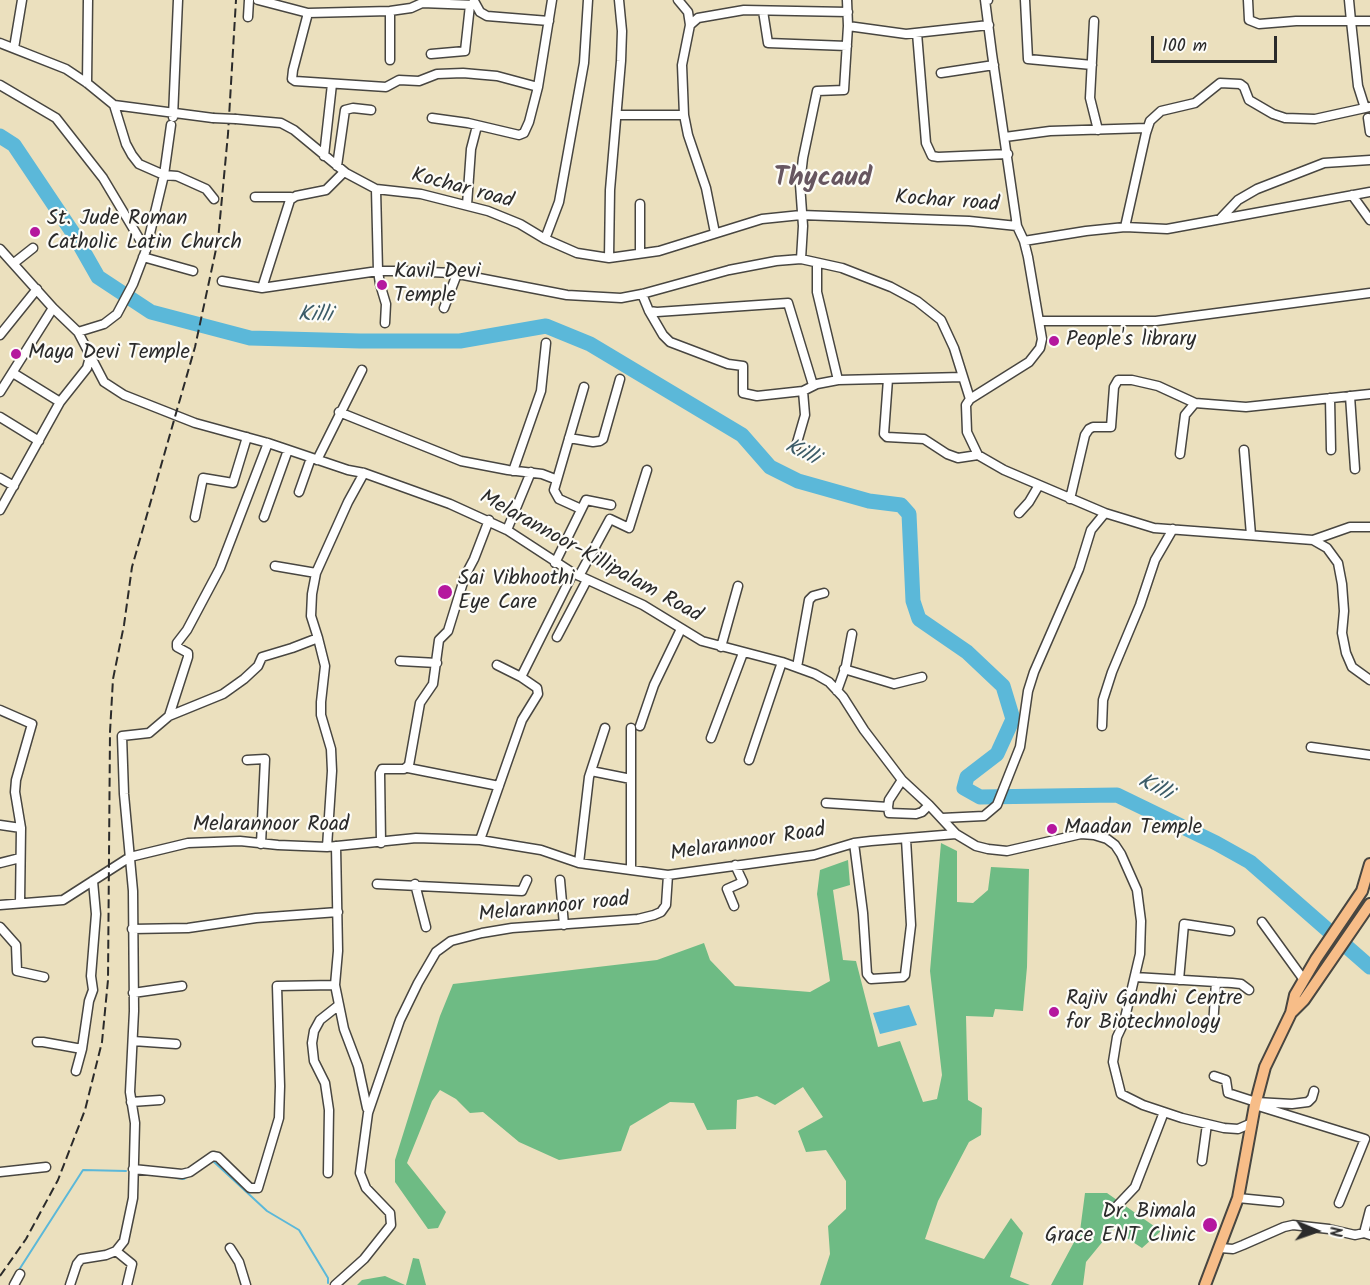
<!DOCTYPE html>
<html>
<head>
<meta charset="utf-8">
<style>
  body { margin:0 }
  #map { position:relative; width:1370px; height:1285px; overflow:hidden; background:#ebe0be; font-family:Kalam,sans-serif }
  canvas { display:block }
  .north { position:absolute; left:1286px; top:1201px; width:60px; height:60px; -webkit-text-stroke:4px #fdfcf7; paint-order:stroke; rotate:92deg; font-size:16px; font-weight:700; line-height:24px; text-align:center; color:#2b2b2b }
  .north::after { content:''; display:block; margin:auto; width:21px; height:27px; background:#2b2b2b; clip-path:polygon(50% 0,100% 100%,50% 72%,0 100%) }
  .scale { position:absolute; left:1151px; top:36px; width:126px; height:27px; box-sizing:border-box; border:3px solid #2b2b2b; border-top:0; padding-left:8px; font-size:18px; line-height:21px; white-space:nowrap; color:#2b2b2b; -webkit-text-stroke:4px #fdfcf7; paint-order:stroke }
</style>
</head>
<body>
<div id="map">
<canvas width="1370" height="1285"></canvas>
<div class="north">N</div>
<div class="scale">100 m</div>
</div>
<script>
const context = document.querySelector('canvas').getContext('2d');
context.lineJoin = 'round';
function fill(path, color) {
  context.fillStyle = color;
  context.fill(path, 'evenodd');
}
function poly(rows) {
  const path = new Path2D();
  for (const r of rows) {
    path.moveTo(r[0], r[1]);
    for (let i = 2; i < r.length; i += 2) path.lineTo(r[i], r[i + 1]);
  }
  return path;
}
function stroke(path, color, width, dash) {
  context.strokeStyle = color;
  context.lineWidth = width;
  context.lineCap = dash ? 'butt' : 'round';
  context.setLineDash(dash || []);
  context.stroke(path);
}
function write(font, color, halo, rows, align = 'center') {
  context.font = font + ' Kalam,sans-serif';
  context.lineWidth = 4.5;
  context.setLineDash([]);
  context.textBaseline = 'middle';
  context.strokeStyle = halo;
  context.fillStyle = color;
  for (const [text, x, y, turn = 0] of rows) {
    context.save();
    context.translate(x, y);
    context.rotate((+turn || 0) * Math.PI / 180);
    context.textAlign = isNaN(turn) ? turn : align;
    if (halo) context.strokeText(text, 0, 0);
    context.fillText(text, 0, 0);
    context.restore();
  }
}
fill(poly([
  [941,843,957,851,957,902,973,903,988,890,991,867,1029,869,1027,967,1023,1011,995,1009,993,1017,966,1016,968,1100,982,1108,981,1135,969,1142,938,1201,925,1239,984,1259,1011,1218,1023,1233,1010,1277,1030,1285,820,1285,830,1254,828,1226,846,1209,846,1181,826,1150,806,1152,798,1131,823,1117,803,1087,775,1105,757,1096,737,1100,736,1129,707,1130,694,1103,670,1102,630,1126,621,1151,559,1160,519,1142,483,1112,470,1113,456,1099,440,1090,432,1101,407,1163,446,1212,438,1228,428,1229,395,1182,395,1160,440,1016,453,984,657,960,704,943,710,960,735,986,810,992,830,981,817,894,820,870,848,860,850,885,833,890,843,960,856,961,878,1047,900,1041,923,1102,937,1099,942,1075,930,971],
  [1085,1193,1107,1193,1161,1231,1142,1248,1113,1229,1086,1262,1083,1285,1051,1285,1080,1231],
  [413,1258,419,1259,426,1285,406,1285],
  [385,1276,405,1285,357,1285,362,1280]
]), '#6ebb84');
fill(poly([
  [909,1005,917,1025,880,1034,873,1013]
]), '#5bb8d9');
stroke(poly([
  [211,1162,213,1161,267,1211,299,1230,328,1278,328,1283],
  [176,1178,184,1179,188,1176],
  [17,1273,83,1170,126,1171]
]), '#5bb8d9', 2);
stroke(poly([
  [0,136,14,145,73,233,98,277,151,312,250,338,360,341,460,341,546,326,590,344,742,435,770,467,798,481,869,501,901,505,909,514,913,601,919,619,967,652,1003,686,1013,719,997,754,967,777,964,788,980,797,1117,795,1216,843,1250,862,1370,967]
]), '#5bb8d9', 15);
const minor = poly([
  [258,0,308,13,293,70,292,79,295,81,386,87,399,80,419,81,437,74,463,73,497,76,538,87],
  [678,0,688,12,690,25,682,65,684,115,688,135,706,188,715,233],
  [988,0,985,0,992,54,1017,226,1024,241,1028,257,1042,339,1040,348,1029,362,970,399,966,405,967,432,978,455,1004,470,1105,513,1154,528,1313,540,1327,548,1338,563,1342,584,1344,611,1342,633,1346,653,1352,667,1370,680],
  [1025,0,1028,59,1092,65],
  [1248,0,1249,20,1259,24,1296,21,1351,21,1358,86,1365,108,1370,107],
  [1349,0,1351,21,1370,21],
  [474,1,480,12,487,16,549,21],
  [763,11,768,43,847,46],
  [308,13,390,11,411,8,422,3,475,5],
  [248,17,249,0],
  [1094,21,1090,98,1098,130],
  [690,25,698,18,744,10,848,12],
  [848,26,906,34,989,25],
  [917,33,926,143,932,156,938,157,1008,154],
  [0,43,66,69,87,83,114,105,213,118],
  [14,48,22,0],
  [431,54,465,51,470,5],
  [390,60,390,11],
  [941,73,994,65],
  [87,83,88,0],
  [0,85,56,118,103,178,146,250],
  [617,115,684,115],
  [173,117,178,0],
  [432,118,468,123,519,135,524,133,529,122,538,87,552,0],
  [1368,118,1370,132],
  [236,119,281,123,294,130,346,173,376,189,421,194,488,211,520,224,545,239,577,253,609,258,659,251,762,219,801,215,969,221,1017,226],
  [171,125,164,175,177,176,206,189,214,199],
  [1005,137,1050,131,1147,128],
  [324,156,332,84],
  [337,166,345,110,353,108,371,110],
  [376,189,378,271,380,284,386,304,385,323],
  [1352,195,1370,220],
  [255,197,291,197],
  [640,204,640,253],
  [467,205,471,149,477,126],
  [1221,218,1238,200,1257,189,1324,163,1370,160],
  [1125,227,1146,133,1150,121,1161,111,1195,103,1220,83,1240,84,1244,87,1249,100,1273,114,1285,118,1315,119,1365,108],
  [545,239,559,202,584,63,588,0],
  [1024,241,1086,231,1125,227,1167,229,1370,192],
  [0,249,53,308,78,332,104,382,124,395,195,423,268,443,348,470,364,473,450,504,507,530,573,573,643,605,702,641,782,662,815,674,829,682,843,697,864,730,902,780,929,805,956,834],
  [143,257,193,271],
  [609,258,610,190,621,61,622,31,619,0],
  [801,259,803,226,800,184,803,158,817,91,844,90,848,26,847,0],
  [14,263,33,248],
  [817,264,817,292,838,380],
  [222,281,262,288,378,271,406,271,453,273,567,295,621,298,642,294,729,270,776,261,801,259,842,268,891,287,917,301,941,320,954,348,970,399],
  [262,288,290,200,296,196,326,190,344,172],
  [642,294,649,311,657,312,788,303,813,385],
  [444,308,457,274],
  [649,311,663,335,670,342,728,364,743,366,743,393,757,396,803,391],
  [1039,321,1156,321,1370,293],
  [78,332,104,324,117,314,133,284,146,250,164,175,139,164,132,155,126,144,114,105],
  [0,335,37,289],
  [13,373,60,402],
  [888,379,884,434,887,437,924,439,947,454,958,458,978,455],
  [0,392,53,308],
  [1350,396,1355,469],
  [1330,398,1331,450],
  [339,412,461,461,508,470,542,474,555,479],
  [0,417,39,441],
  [569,438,593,442,600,441,603,439,620,379],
  [796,446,805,415,803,391,817,384,838,380,963,377],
  [1244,450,1251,535],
  [1180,454,1185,415,1195,403],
  [317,460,362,370],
  [513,471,541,391,546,343],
  [0,478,14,486],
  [299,492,311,458],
  [1070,499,1085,435,1089,429,1093,427,1111,427,1114,387,1118,380,1132,380,1158,386,1195,403,1246,407,1370,394],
  [581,509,559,499,554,490,584,387],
  [0,510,60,402,87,368,90,357],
  [1019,513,1029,502,1039,485],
  [195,517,203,478,233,483,247,437],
  [264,517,288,450],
  [507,530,531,472],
  [1313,540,1350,527,1370,527],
  [555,563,586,500,611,505],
  [275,566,316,573],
  [579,576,610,519,629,528,647,470],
  [557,637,587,580],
  [318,638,311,616,312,594,316,573,348,502,364,473],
  [721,647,738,586],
  [400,661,437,663],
  [497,665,521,677,573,573],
  [797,667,809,600,813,596,824,593],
  [844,669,894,684,922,677],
  [837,691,846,666,852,634],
  [0,710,32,724,16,780,15,792,21,828],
  [169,716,188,657,188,653,177,647,177,643,187,630,220,568,268,443],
  [640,726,654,685,681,629],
  [1102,726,1103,700,1112,672,1140,605,1155,560,1173,529],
  [631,728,631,869],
  [711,738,743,653],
  [1311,747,1370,755],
  [247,760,265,759,261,844],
  [749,760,782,662],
  [408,768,499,786],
  [591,771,631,779],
  [826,803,888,807,889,800,902,780],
  [888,807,889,813,916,814,922,812,929,805],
  [942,818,984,816,997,805,1020,747,1028,691,1034,672,1079,569,1091,530,1105,513],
  [0,825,21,828,20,903],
  [480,840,522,720,538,694,537,688,521,677],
  [381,843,380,773,382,769,404,769,409,765,420,703,433,684,439,640,448,631,465,576,474,559,489,520],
  [854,843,863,913,867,974,871,979,903,977,905,975,911,925,906,839],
  [336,846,338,951,335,985,344,1029,358,1066,367,1108],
  [0,863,20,858],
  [579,863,589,777,605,728],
  [560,880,564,925],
  [377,884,522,891,527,880],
  [415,884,426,927],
  [0,905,63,900,130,857,188,843,240,841,278,845,327,847,416,838,480,840,541,850,579,863,668,875,814,855,854,843,871,841,956,834,976,846,988,849,1007,851,1081,834,1094,835,1107,839,1115,845,1121,854,1137,890,1141,921,1140,954,1124,1022,1117,1037,1113,1062,1121,1094,1143,1105,1182,1118,1224,1128,1238,1129,1252,1123],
  [734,906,727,889,743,882,735,865],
  [1262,922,1304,980],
  [0,927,16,945,17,971,44,977],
  [132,929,188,928,256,918,338,912],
  [1135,977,1232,983,1241,984,1249,990],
  [1179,980,1184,924,1230,931],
  [133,993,182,986],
  [1213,1026,1216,982],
  [133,1041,176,1044],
  [37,1042,43,1042,82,1049],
  [76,1071,82,1049,89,1001,93,990,91,976,96,914,93,881],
  [1214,1076,1226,1080,1228,1093,1256,1102,1292,1104,1308,1102,1312,1098,1314,1091],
  [131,1102,160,1100],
  [1255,1105,1365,1139,1339,1203],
  [1202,1161,1207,1124],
  [133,1169,182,1174,190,1172,213,1156,218,1157,250,1188,258,1188,279,1118,280,1086,277,986,335,985],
  [0,1172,46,1167],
  [328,1173,329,1110,325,1083,314,1061,312,1043,314,1031,320,1020,339,1005],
  [1238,1198,1279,1202],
  [1117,1206,1135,1187,1164,1112],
  [1364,1233,1370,1210],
  [230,1248,239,1262,246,1285],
  [1220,1248,1233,1249,1243,1245,1284,1227,1293,1225,1329,1229,1355,1235,1364,1233,1370,1235],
  [116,1251,132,1264,127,1285],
  [14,1285,20,1274],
  [70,1285,77,1264,81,1259,106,1255,116,1251,124,1241,133,1198,135,1123,130,1092,134,1011,133,891,124,794,122,736,149,733,169,716,223,694,244,679,258,666,262,657,292,648,318,638,325,666,321,702,321,715,331,749,332,771,327,847],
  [335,1285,364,1259,391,1225,390,1213,366,1188,360,1173,368,1113,400,1020,418,983,436,952,451,941,482,933,512,928,638,919,654,915,661,912,666,905,668,875]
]);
const major = poly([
  [1291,1013,1304,1000,1370,904],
  [1205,1285,1238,1198,1255,1105,1265,1067,1291,1013,1295,995,1316,959,1362,891,1370,864]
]);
stroke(minor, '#484641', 11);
stroke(major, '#484641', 14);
stroke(minor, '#fff', 8);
stroke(major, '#f7bd88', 10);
stroke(poly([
  [0,1276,26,1239,58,1180,85,1110,102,1042,108,980,110,732,113,679,124,625,132,567,195,347,218,240,228,134,236,0]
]), '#2b2b2b', 2, [9, 4.5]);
const minorBridge = poly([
  [213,118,236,119]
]);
stroke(minorBridge, '#484641', 11, []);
stroke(minorBridge, '#fff', 8);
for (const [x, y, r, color] of [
  [35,232,6,"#b5179e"],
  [382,285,6,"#b5179e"],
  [1054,341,6,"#b5179e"],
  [16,354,6,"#b5179e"],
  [445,592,8,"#b5179e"],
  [1052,829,6,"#b5179e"],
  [1054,1012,6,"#b5179e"],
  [1210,1225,8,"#b5179e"]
]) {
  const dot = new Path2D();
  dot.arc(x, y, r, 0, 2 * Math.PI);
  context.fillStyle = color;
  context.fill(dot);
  stroke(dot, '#fdfcf7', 2);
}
write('21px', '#2b2b2b', '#fdfcf7', [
  ["Kochar road",462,190,15],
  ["Kochar road",947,203,4],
  ["Melarannoor-Killipalam Road",590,558,29],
  ["Melarannoor Road",271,826],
  ["Melarannoor Road",748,844,-9],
  ["Melarannoor road",554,909,-6]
]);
write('21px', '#2b2b2b', '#fdfcf7', [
  ["St. Jude Roman",47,220],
  ["Catholic Latin Church",47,244],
  ["Kavil Devi",394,273],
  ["Temple",394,297],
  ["People's library",1066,341],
  ["Maya Devi Temple",28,354],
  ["Sai Vibhoothi",458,580],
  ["Eye Care",458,604],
  ["Maadan Temple",1064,829],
  ["Rajiv Gandhi Centre",1066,1000],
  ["for Biotechnology",1066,1024],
  ["Dr. Bimala",1196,1213,"right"],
  ["Grace ENT Clinic",1196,1237,"right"]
], 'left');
write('italic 22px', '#3c5c68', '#fdfcf7', [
  ["Killi",315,317,1],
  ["Killi",801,454,26],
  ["Killi",1154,789,27]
]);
write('bold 27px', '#675660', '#fdfcf7', [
  ["Thycaud",823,180]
]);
</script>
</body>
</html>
